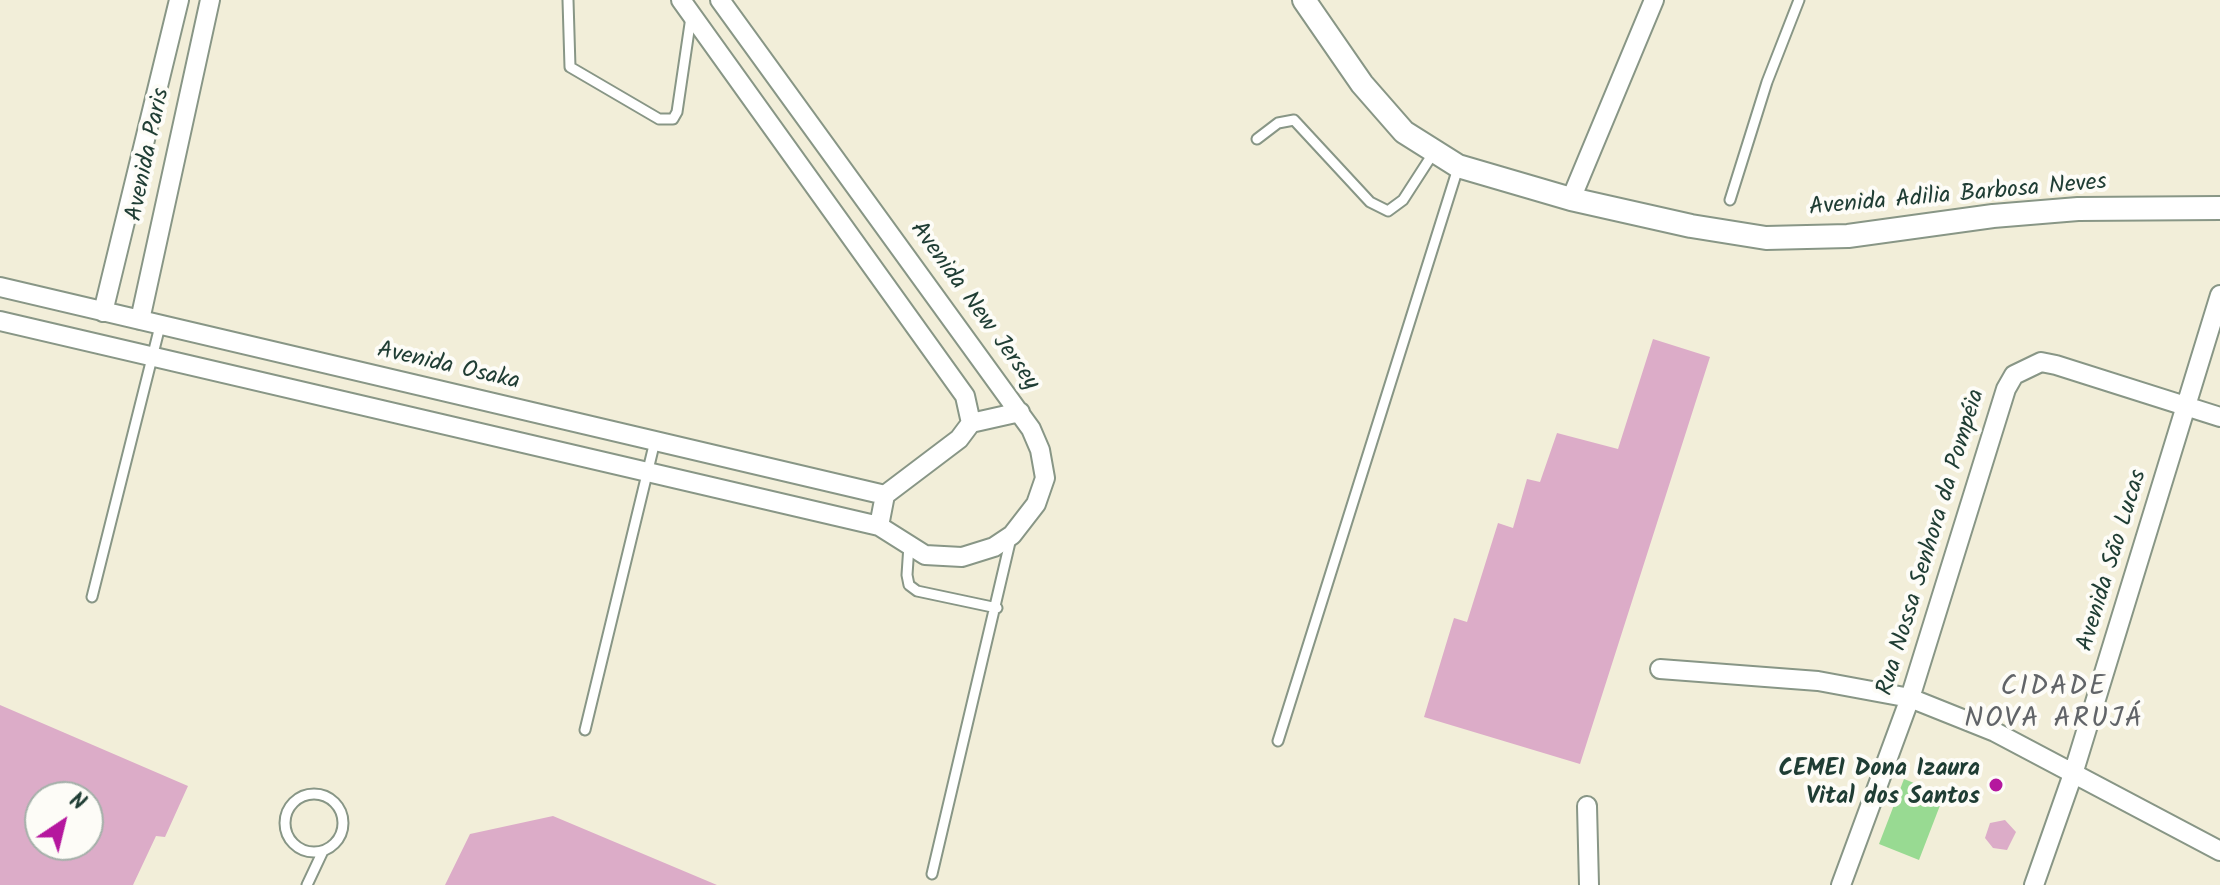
<!DOCTYPE html>
<html>
<head>
<meta charset="utf-8">
<style>
  body { margin:0 }
  #map { position:relative; width:2220px; height:885px; overflow:hidden; background:#f2eed9; font-family:Kalam,sans-serif }
  canvas { display:block }
  .north { position:absolute; left:24px; top:781px; width:80px; height:80px; box-sizing:border-box; background:#fdfcf7; border:2px solid #a4b0a9; border-radius:50%; rotate:35deg; font-size:22px; font-weight:700; line-height:32px; text-align:center; color:#1f3d34 }
  .north::after { content:''; display:block; margin:auto; width:28px; height:36px; background:#b5179e; clip-path:polygon(50% 0,100% 100%,50% 72%,0 100%) }
</style>
</head>
<body>
<div id="map">
<canvas width="2220" height="885"></canvas>
<div class="north">N</div>
</div>
<script>
const context = document.querySelector('canvas').getContext('2d');
context.lineJoin = 'round';
function fill(path, color) {
  context.fillStyle = color;
  context.fill(path, 'evenodd');
}
function poly(rows) {
  const path = new Path2D();
  for (const r of rows) {
    if (r.length === 3) {
      path.moveTo(r[0] + r[2], r[1]);
      path.arc(r[0], r[1], r[2], 0, 2 * Math.PI);
      continue;
    }
    path.moveTo(r[0], r[1]);
    for (let i = 2; i < r.length; i += 2) path.lineTo(r[i], r[i + 1]);
  }
  return path;
}
function stroke(path, color, width, dash) {
  context.strokeStyle = color;
  context.lineWidth = width;
  context.lineCap = dash ? 'butt' : 'round';
  context.setLineDash(dash || []);
  context.stroke(path);
}
function write(font, color, halo, rows, align = 'center') {
  context.font = font + ' Kalam,sans-serif';
  context.lineWidth = 8;
  context.setLineDash([]);
  context.textBaseline = 'middle';
  context.strokeStyle = halo;
  context.fillStyle = color;
  for (const [text, x, y, turn = 0] of rows) {
    context.save();
    context.translate(x, y);
    context.rotate((+turn || 0) * Math.PI / 180);
    context.textAlign = isNaN(turn) ? turn : align;
    if (halo) context.strokeText(text, 0, 0);
    context.fillText(text, 0, 0);
    context.restore();
  }
}
fill(poly([
  [1904,779,1944,795,1919,860,1879,844]
]), '#98da92');
fill(poly([
  [1653,339,1710,357,1580,764,1424,717,1454,618,1467,622,1498,523,1513,528,1527,479,1540,482,1557,433,1618,449],
  [0,705,188,786,165,837,156,836,133,885,0,885],
  [40,797,88,797,88,845,40,845],
  [553,816,717,885,445,885,470,834],
  [2005,820,2016,832,2007,850,1993,848,1985,838,1990,823]
]), '#dcacc8');
const service = poly([
  [568,0,570,67,659,119,673,119,677,112,691,17],
  [1257,139,1278,123,1294,120,1370,202,1388,211,1403,200,1434,152],
  [1730,200,1767,82,1799,0],
  [909,545,907,575,909,585,917,591,997,608],
  [92,597,160,326],
  [585,730,655,441],
  [1278,741,1458,168],
  [314,823,29],
  [932,874,1011,538],
  [307,885,323,851]
]);
const minor = poly([
  [681,0,965,396,971,423,959,439,885,495,879,526],
  [1571,199,1654,0],
  [0,287,885,495],
  [103,312,179,0],
  [140,320,210,0],
  [0,321,879,526,925,555,962,557,994,547,1012,535,1036,504,1045,478,1040,450,1031,429,720,0],
  [971,423,1020,412],
  [1660,669,1818,681,1910,698,1995,732,2220,851],
  [1587,806,1589,885],
  [1841,885,1910,698,2006,389,2014,375,2041,362,2056,365,2220,417],
  [2034,885,2073,774,2220,295]
]);
const tertiary = poly([
  [1304,0,1362,84,1404,132,1458,166,1571,199,1691,226,1766,238,1848,236,1993,216,2078,209,2220,208]
]);
stroke(service, '#889686', 13);
stroke(minor, '#889686', 22);
stroke(tertiary, '#889686', 26);
stroke(service, '#fff', 9);
stroke(minor, '#fff', 18);
stroke(tertiary, '#fff', 22);
for (const [x, y, r, color] of [
  [1996,785,8,"#b5179e"]
]) {
  const dot = new Path2D();
  dot.arc(x, y, r, 0, 2 * Math.PI);
  context.fillStyle = color;
  context.fill(dot);
  stroke(dot, '#fdfcf7', 3);
}
write('24px', '#1f3d34', '#fdfcf7', [
  ["Avenida Paris",150,155,-78],
  ["Avenida Adilia Barbosa Neves",1958,197,-5],
  ["Avenida New Jersey",973,307,54],
  ["Avenida Osaka",448,368,13],
  ["Rua Nossa Senhora da Pompéia",1933,543,-73],
  ["Avenida São Lucas",2114,561,-73]
]);
write('bold 24px', '#1f3d34', '#fdfcf7', [
  ["CEMEI Dona Izaura",1980,771],
  ["Vital dos Santos",1980,799]
], 'right');
context.letterSpacing = '2px';
write('28px', '#616468', '#fdfcf7', [
  ["CIDADE",2054,689],
  ["NOVA ARUJÁ",2054,721]
]);
context.letterSpacing = '0px';
</script>
</body>
</html>
